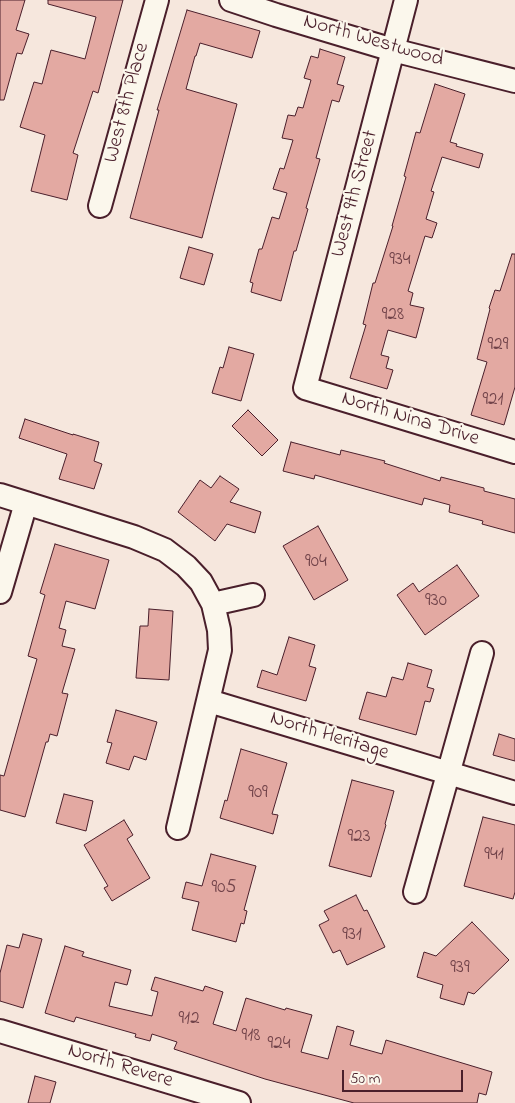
<!DOCTYPE html>
<html>
<head>
<meta charset="utf-8">
<style>
  body { margin:0 }
  #map { position:relative; width:515px; height:1103px; overflow:hidden; background:#f6e7dd; font-family:"Indie Flower",sans-serif }
  canvas { display:block }
  .scale { position:absolute; left:342px; top:1070px; width:121px; height:22px; box-sizing:border-box; border:2px solid #4a1f2b; border-top:0; padding-left:6px; font-size:15px; line-height:18px; white-space:nowrap; color:#4a1f2b; -webkit-text-stroke:4px #fbf7ec; paint-order:stroke }
</style>
</head>
<body>
<div id="map">
<canvas width="515" height="1103"></canvas>
<div class="scale">50 m</div>
</div>
<script>
const context = document.querySelector('canvas').getContext('2d');
context.lineJoin = 'round';
function fill(path, color) {
  context.fillStyle = color;
  context.fill(path, 'evenodd');
}
function poly(rows) {
  const path = new Path2D();
  for (const r of rows) {
    path.moveTo(r[0], r[1]);
    for (let i = 2; i < r.length; i += 2) path.lineTo(r[i], r[i + 1]);
  }
  return path;
}
function stroke(path, color, width, dash) {
  context.strokeStyle = color;
  context.lineWidth = width;
  context.lineCap = dash ? 'butt' : 'round';
  context.setLineDash(dash || []);
  context.stroke(path);
}
function write(font, color, halo, rows, align = 'center') {
  context.font = font + ' "Indie Flower",sans-serif';
  context.lineWidth = 4.5;
  context.setLineDash([]);
  context.textBaseline = 'middle';
  context.strokeStyle = halo;
  context.fillStyle = color;
  for (const [text, x, y, turn = 0] of rows) {
    context.save();
    context.translate(x, y);
    context.rotate((+turn || 0) * Math.PI / 180);
    context.textAlign = isNaN(turn) ? turn : align;
    if (halo) context.strokeText(text, 0, 0);
    context.fillText(text, 0, 0);
    context.restore();
  }
}
const building = poly([
  [0,0,25,0,16,30,29,34,22,54,17,53,4,100,0,100,0,0],
  [48,0,123,0,98,93,93,91,73,153,78,155,67,200,31,191,45,135,20,127,34,82,42,84,51,50,85,59,96,17,48,4,48,0],
  [187,10,260,31,252,58,200,43,196,56,195,56,186,89,237,104,202,238,130,218,159,110,157,110,187,10],
  [320,49,345,57,337,84,344,86,339,102,332,100,316,158,320,159,306,208,308,209,296,251,294,251,281,301,251,292,253,283,250,282,259,249,262,249,272,217,279,219,287,193,273,189,280,168,284,169,293,140,282,138,288,115,295,116,298,107,303,108,311,80,304,78,311,56,318,58,320,49],
  [435,84,465,94,450,142,457,144,456,146,483,154,479,168,442,157,431,191,434,192,426,219,437,223,432,238,425,236,408,291,413,293,410,305,424,308,416,338,388,330,381,355,389,357,386,368,393,370,387,389,350,378,366,325,363,324,373,283,375,283,393,226,392,226,406,177,404,176,416,132,420,133,435,84],
  [189,247,213,254,204,285,180,278,189,247],
  [512,254,515,254,515,387,504,425,471,415,487,362,477,359,490,309,489,308,495,290,500,291,512,254],
  [229,347,254,354,241,401,212,393,220,367,223,368,229,347],
  [248,410,278,440,262,456,232,426,248,410],
  [25,419,73,435,73,434,99,442,94,461,102,464,94,489,59,479,67,454,19,438,25,419],
  [291,442,340,455,341,450,385,461,384,463,440,481,441,477,484,488,484,491,515,499,515,533,482,524,483,521,449,512,450,505,424,498,422,505,315,475,314,479,283,471,291,442],
  [220,476,239,489,230,502,261,512,255,533,227,524,215,541,178,512,200,480,211,488,220,476],
  [318,526,348,580,314,600,283,546,318,526],
  [55,544,109,560,95,609,66,601,59,628,66,630,62,646,75,649,62,693,68,694,57,736,50,734,48,742,46,742,25,817,0,810,0,775,4,776,37,659,28,656,45,595,40,593,55,544],
  [457,565,479,596,425,635,397,595,413,583,419,592,457,565],
  [149,609,173,611,169,680,136,678,140,626,148,626,149,609],
  [289,637,315,645,309,666,316,668,306,701,257,687,262,670,277,675,289,637],
  [408,663,432,670,427,687,434,689,430,702,425,701,416,735,359,719,367,692,386,697,392,677,403,680,408,663],
  [116,710,157,722,146,760,134,756,129,770,106,763,112,743,107,742,116,710],
  [499,734,515,739,515,761,493,755,499,734],
  [241,749,287,763,272,814,278,815,273,834,220,818,225,800,227,801,241,749],
  [352,780,394,791,385,824,386,825,371,877,329,866,352,780],
  [64,794,93,801,86,831,56,823,64,794],
  [483,817,515,825,515,892,513,899,464,886,483,817],
  [124,820,133,835,127,839,150,878,112,901,104,888,108,886,84,845,124,820],
  [211,854,256,866,244,910,247,911,244,924,241,923,236,942,192,930,199,902,182,898,186,882,202,886,211,854],
  [356,895,364,911,367,910,385,947,347,965,340,950,333,953,319,925,329,920,324,911,356,895],
  [472,922,509,960,474,994,468,992,464,1005,440,998,443,985,417,977,424,952,436,956,472,922],
  [23,934,42,939,23,1008,0,1001,0,973,7,945,19,948,23,934],
  [65,946,84,952,82,956,131,970,127,985,115,982,109,1006,152,1016,158,992,151,990,155,977,203,991,205,986,223,992,213,1024,236,1031,246,998,285,1010,286,1008,312,1015,301,1052,328,1059,337,1026,354,1031,350,1045,382,1054,386,1040,492,1072,486,1095,479,1093,477,1103,354,1103,265,1079,174,1049,177,1042,152,1034,150,1041,135,1037,136,1034,76,1017,74,1022,45,1013,65,946],
  [35,1076,56,1082,50,1103,28,1103,35,1076]
]);
fill(building, '#e3a9a2');
stroke(building, '#4a1f2b', 1);
const minor = poly([
  [231,0,276,15,393,50,515,81],
  [406,0,305,388,515,452],
  [100,206,157,0],
  [0,495,134,537,165,550,186,566,201,582,213,604,219,630,220,650,178,828],
  [0,592,26,503],
  [213,604,253,595],
  [209,701,515,793],
  [415,892,482,653],
  [0,1031,239,1103]
]);
stroke(minor, '#4a1f2b', 26);
stroke(minor, '#fbf7ec', 22);
write('19px', '#704249', null, [
  ["934",400,261],
  ["928",393,316],
  ["929",498,346],
  ["921",493,401],
  ["904",316,563],
  ["930",436,602],
  ["909",258,794],
  ["923",359,838],
  ["941",494,856],
  ["905",224,889],
  ["931",352,936],
  ["939",460,969],
  ["912",189,1020],
  ["918",251,1037],
  ["924",279,1045]
]);
write('21px', '#4a1f2b', '#fbf7ec', [
  ["North Westwood",373,42,16],
  ["West 8th Place",128,103,-75],
  ["West 9th Street",356,194,-75],
  ["North Nina Drive",410,420,17],
  ["North Heritage",329,737,17],
  ["North Revere",120,1067,17]
]);
</script>
</body>
</html>
